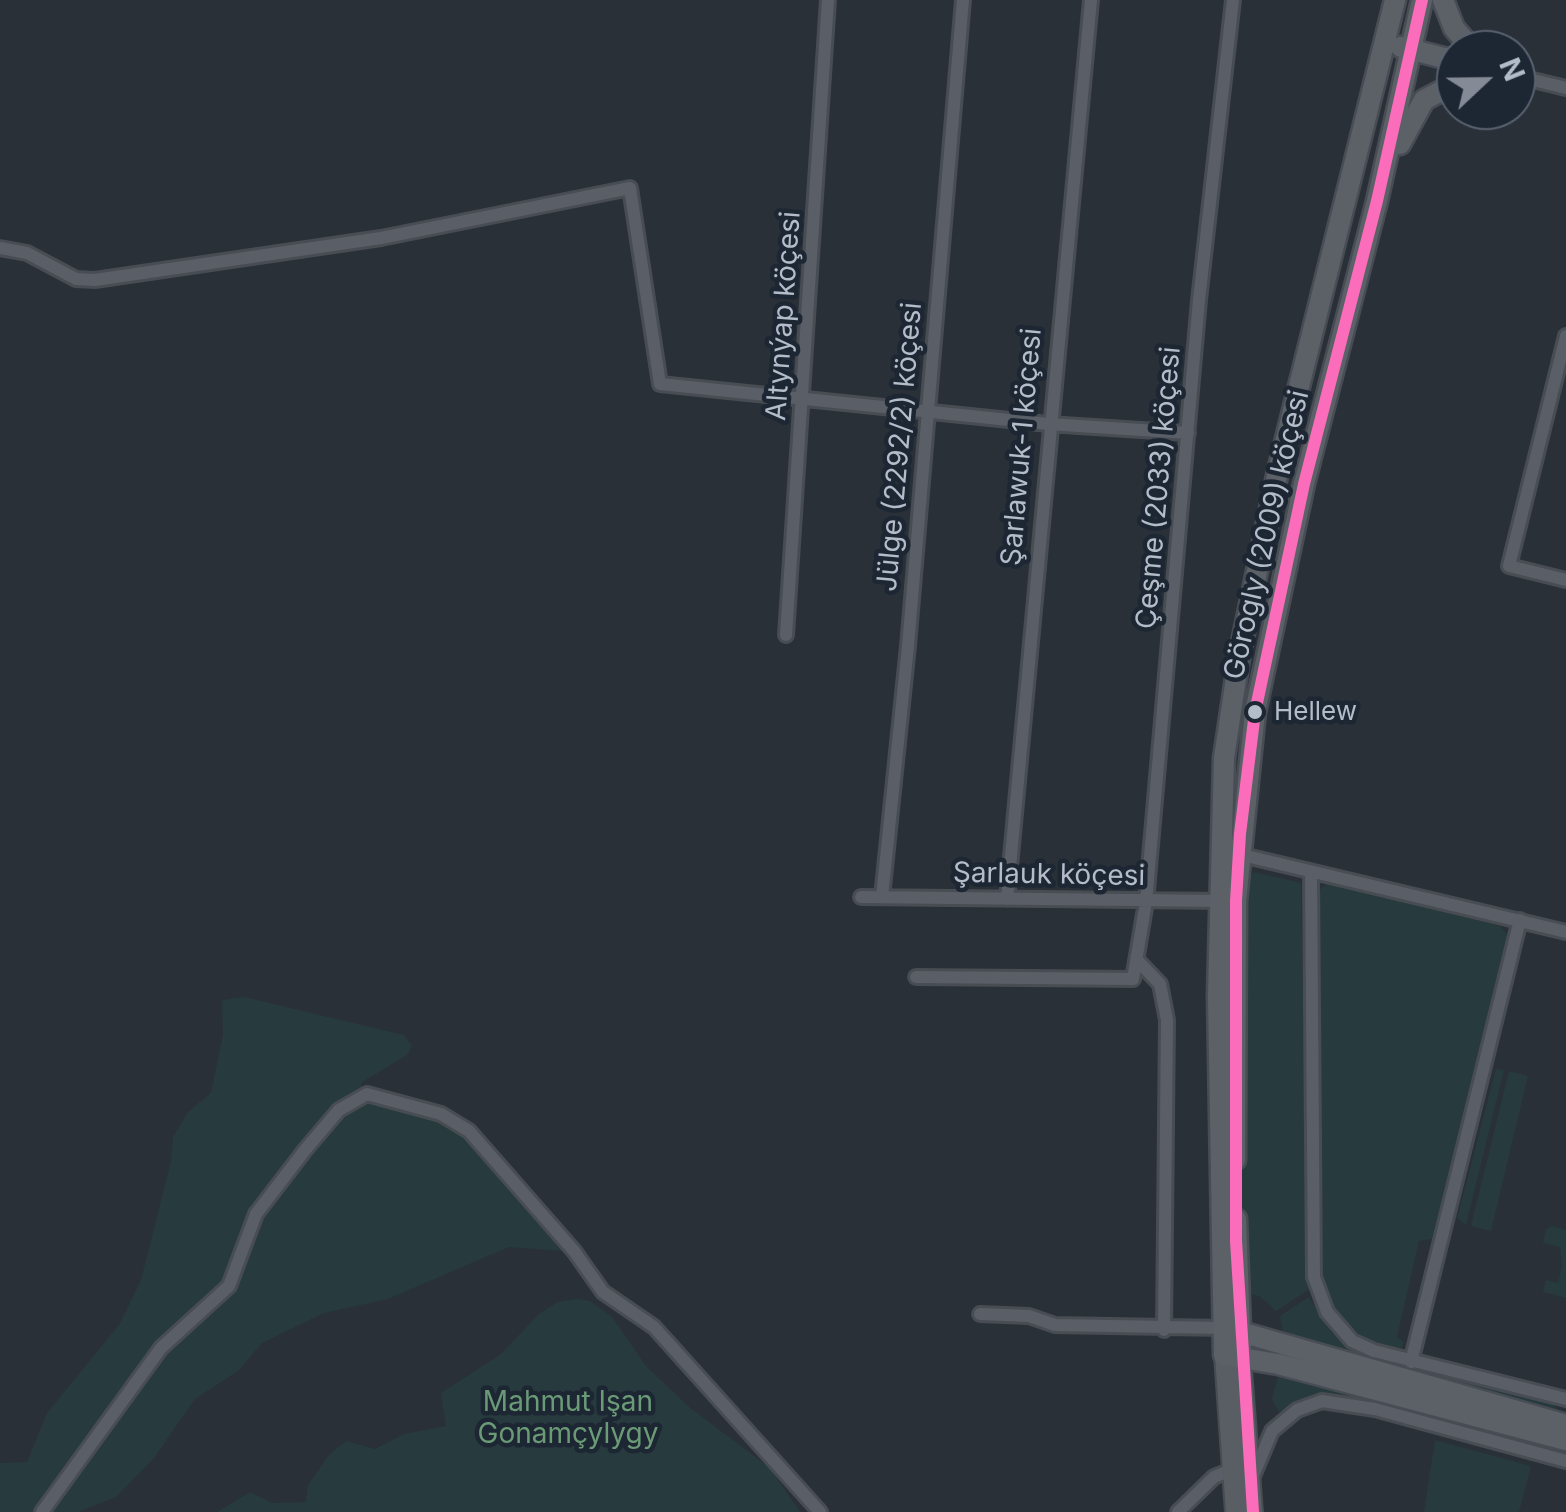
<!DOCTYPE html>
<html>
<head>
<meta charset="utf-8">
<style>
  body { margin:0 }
  #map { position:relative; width:1566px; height:1512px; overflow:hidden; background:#2a3038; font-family:Inter,sans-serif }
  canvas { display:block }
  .north { position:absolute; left:1436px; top:30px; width:100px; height:100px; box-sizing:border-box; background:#1d2633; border:2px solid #59626f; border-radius:50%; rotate:68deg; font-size:28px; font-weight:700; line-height:40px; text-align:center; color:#b4bcc9 }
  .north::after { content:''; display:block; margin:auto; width:35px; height:45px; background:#848b96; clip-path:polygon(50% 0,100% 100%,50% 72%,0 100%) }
</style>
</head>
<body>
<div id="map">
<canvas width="1566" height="1512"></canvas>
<div class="north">N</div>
</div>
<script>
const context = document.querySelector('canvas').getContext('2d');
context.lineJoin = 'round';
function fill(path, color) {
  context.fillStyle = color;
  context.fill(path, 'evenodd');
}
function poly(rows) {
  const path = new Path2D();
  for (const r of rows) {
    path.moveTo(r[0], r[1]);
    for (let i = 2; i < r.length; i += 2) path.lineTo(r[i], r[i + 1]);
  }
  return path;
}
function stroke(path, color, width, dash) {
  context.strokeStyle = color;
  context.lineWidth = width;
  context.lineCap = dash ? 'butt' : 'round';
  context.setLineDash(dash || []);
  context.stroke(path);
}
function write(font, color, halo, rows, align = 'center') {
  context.font = font + ' Inter,sans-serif';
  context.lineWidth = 9;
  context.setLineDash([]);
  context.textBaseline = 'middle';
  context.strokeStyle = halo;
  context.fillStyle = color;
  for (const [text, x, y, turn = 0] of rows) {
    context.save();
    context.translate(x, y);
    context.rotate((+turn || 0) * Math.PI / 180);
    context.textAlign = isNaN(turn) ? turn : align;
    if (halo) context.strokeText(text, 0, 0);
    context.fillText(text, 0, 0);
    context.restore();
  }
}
fill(poly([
  [1254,872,1301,883,1308,1290,1276,1311,1261,1297,1243,1292,1239,1029,1247,978,1243,934,1247,878],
  [1330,883,1500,926,1508,935,1432,1239,1419,1241,1397,1337,1404,1342,1401,1350,1375,1344,1349,1327,1330,1301,1323,1278,1318,898,1321,888],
  [244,997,404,1035,412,1046,407,1055,361,1083,363,1100,416,1111,459,1131,496,1168,564,1251,509,1247,388,1299,324,1313,262,1343,238,1371,195,1399,154,1458,116,1497,78,1512,0,1512,0,1463,27,1462,47,1413,119,1325,141,1280,171,1161,173,1137,188,1112,211,1093,223,1035,222,1000],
  [1496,1069,1504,1070,1466,1225,1457,1218],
  [1509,1071,1528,1076,1491,1231,1471,1226],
  [1552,1226,1566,1230,1566,1298,1543,1292,1546,1280,1558,1283,1562,1266,1560,1247,1543,1243,1546,1229],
  [1309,1297,1332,1333,1362,1354,1550,1402,1566,1417,1284,1340,1280,1316],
  [576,1299,590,1301,612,1317,646,1366,689,1407,770,1468,800,1512,217,1512,250,1492,272,1503,306,1502,308,1485,329,1455,346,1441,375,1449,404,1434,446,1426,441,1393,501,1354,539,1314,558,1302],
  [1278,1376,1301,1379,1378,1400,1318,1395,1279,1412,1272,1399],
  [1435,1440,1531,1466,1519,1512,1424,1512]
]), '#273a3e');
const minor = poly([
  [1516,76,1566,88],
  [0,248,27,253,76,279,95,280,381,238,630,188,660,384,1048,424,1188,433],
  [1566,336,1509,566,1566,580],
  [786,635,828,0],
  [1238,854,1566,932],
  [1311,872,1314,1277,1327,1312,1352,1341,1374,1351,1566,1399],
  [861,897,1223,901],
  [882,897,908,646,963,0],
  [1007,899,1091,0],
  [1137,960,1160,984,1167,1020,1164,1330],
  [916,977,1133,979,1146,902,1199,300,1233,0],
  [980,1314,1029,1316,1055,1325,1223,1328],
  [1411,1362,1520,920],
  [1253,1476,1272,1431,1297,1410,1322,1401,1375,1409,1566,1461],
  [42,1512,161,1348,229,1286,256,1214,305,1150,339,1110,367,1094,441,1114,469,1131,574,1251,603,1292,654,1327,820,1512],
  [1178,1512,1214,1477,1231,1470]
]);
const secondary = poly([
  [1224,1355,1235,1512],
  [1241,1357,1253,1512]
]);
const primary = poly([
  [1395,0,1278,471,1240,652,1224,758,1218,995,1224,1355,1278,1364,1566,1440],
  [1443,0,1454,28,1473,50],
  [1401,47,1456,61],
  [1400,144,1424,100,1456,83],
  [1235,1160,1236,901,1255,712,1304,484,1377,201,1422,0],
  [1236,1219,1241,1357],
  [1230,1329,1566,1425]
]);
stroke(minor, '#484c53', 18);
stroke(secondary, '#484c53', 22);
stroke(primary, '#484c55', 25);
stroke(minor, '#5a5e66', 12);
stroke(secondary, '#595d64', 18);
stroke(primary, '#5c6168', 20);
stroke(poly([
  [1253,1512,1236,1241,1236,901,1240,834,1255,712,1304,484,1377,201,1422,0]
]), '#fb6dba', 12);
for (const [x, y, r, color] of [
  [1255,712,9,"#b4bcc9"]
]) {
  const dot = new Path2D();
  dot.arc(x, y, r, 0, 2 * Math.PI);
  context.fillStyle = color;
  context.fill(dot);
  stroke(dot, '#1d2633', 4);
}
write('26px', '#b4bcc9', '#1d2633', [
  ["Hellew",1274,712]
], 'left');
write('28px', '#b4bcc9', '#1d2633', [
  ["Altynýap köçesi",784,316,-86],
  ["Jülge (2292/2) köçesi",900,447,-85],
  ["Şarlawuk-1 köçesi",1022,447,-85],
  ["Çeşme (2033) köçesi",1159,488,-85],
  ["Görogly (2009) köçesi",1267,535,-77],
  ["Şarlauk köçesi",1049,875,1]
]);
write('28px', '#6b9a76', '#1d2633', [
  ["Mahmut Işan",568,1403],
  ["Gonamçylygy",568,1435]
]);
</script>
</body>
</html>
